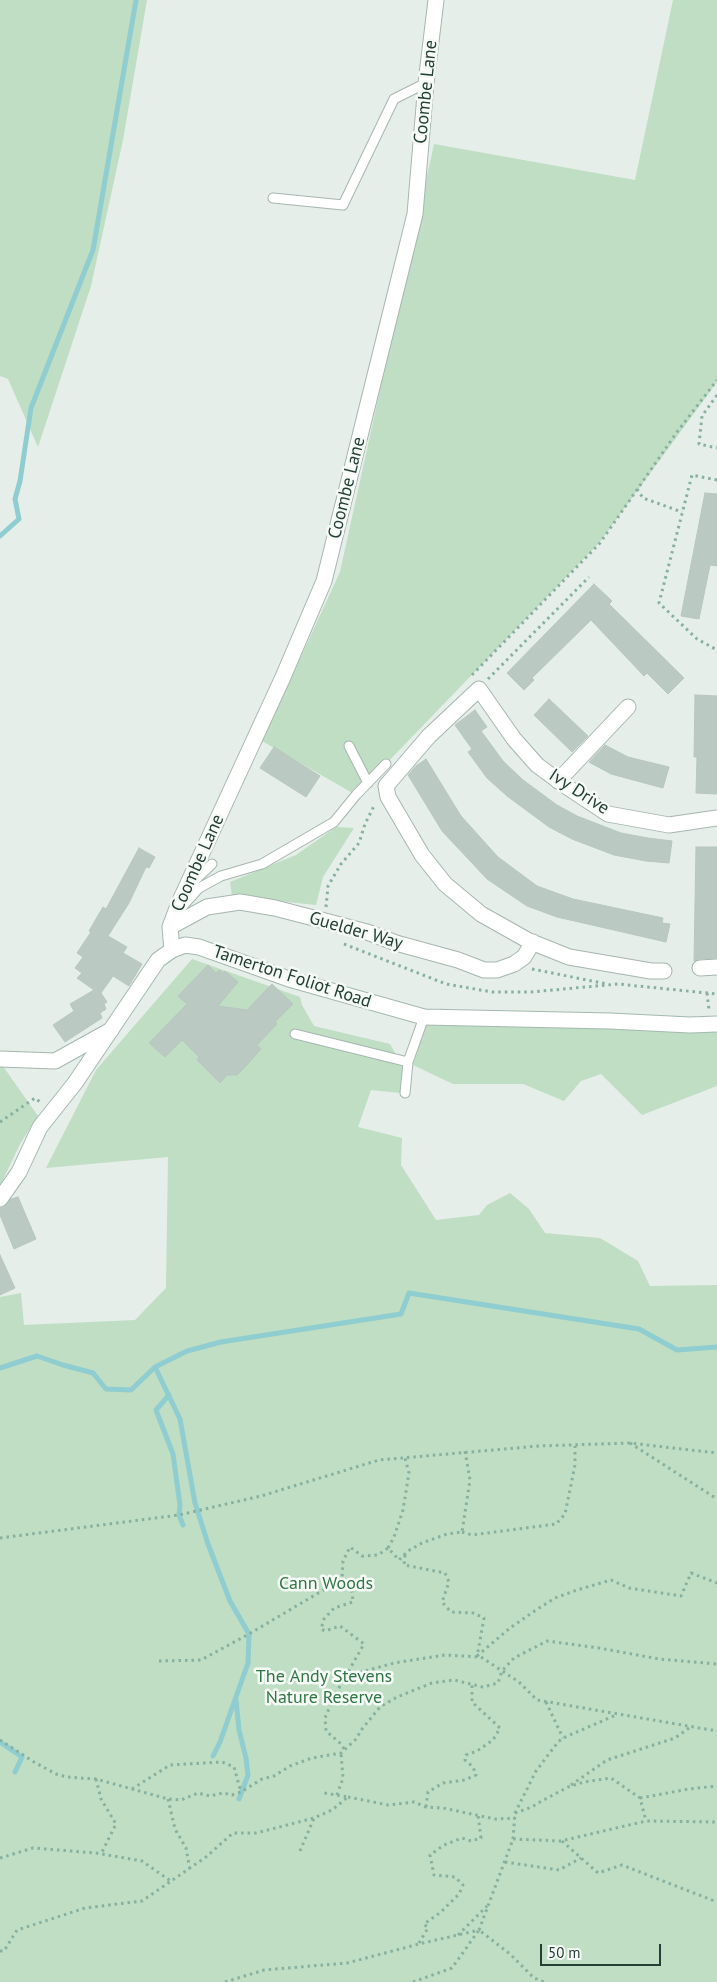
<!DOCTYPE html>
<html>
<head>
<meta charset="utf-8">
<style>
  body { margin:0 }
  #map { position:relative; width:717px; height:1982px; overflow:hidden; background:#e5eee9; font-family:"PT Sans",sans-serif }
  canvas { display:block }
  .scale { position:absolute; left:540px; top:1944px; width:121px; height:22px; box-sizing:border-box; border:2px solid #243f35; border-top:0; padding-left:6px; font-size:15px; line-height:18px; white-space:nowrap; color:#243f35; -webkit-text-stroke:4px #f6faf7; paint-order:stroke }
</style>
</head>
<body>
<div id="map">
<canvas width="717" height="1982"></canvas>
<div class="scale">50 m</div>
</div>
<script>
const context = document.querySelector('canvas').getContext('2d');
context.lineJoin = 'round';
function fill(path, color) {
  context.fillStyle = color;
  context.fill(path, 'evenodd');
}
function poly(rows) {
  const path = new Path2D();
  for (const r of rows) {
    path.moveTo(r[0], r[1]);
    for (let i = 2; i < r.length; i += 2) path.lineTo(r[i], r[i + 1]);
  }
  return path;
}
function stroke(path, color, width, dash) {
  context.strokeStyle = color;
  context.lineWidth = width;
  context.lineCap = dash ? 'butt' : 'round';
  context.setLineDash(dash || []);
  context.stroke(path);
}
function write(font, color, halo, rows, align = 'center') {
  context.font = font + ' "PT Sans",sans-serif';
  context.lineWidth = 5;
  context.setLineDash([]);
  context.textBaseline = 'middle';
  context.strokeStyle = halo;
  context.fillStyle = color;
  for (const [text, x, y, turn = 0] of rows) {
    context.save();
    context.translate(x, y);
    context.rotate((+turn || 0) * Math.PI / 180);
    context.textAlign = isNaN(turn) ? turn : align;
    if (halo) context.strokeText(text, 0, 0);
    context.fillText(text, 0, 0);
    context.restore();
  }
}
fill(poly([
  [0,0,147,0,123,140,91,286,38,447,8,379,0,376],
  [673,0,717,0,717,382,599,543,356,795,262,741,340,572,434,144,635,180],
  [336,827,354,828,323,877,316,905,232,896,230,882,296,855],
  [192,959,300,997,302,1005,314,1026,390,1044,403,1067,400,1093,371,1090,358,1127,402,1138,401,1165,436,1220,479,1215,487,1205,510,1193,529,1209,545,1233,600,1238,638,1261,650,1286,717,1285,717,1982,0,1982,0,1297,21,1293,24,1325,135,1320,166,1288,168,1157,46,1168,96,1070],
  [427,1021,717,1029,717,1086,642,1115,601,1074,581,1081,564,1101,523,1084,453,1084,413,1065],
  [0,1062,38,1116,20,1144,0,1186]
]), '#bfdec4');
stroke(poly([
  [0,536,19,519,15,499,20,481,31,408,93,250,136,0],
  [155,1367,180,1419,195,1503,208,1544,230,1601,249,1634,248,1663,220,1742,213,1756],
  [0,1368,37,1356,63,1365,93,1373,106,1389,131,1390,155,1367,187,1351,221,1342,401,1314,409,1293,639,1329,677,1350,717,1347],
  [169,1395,156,1410,173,1454,180,1505,179,1515,183,1525],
  [236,1700,239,1730,246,1758,248,1775,239,1799],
  [0,1742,22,1757,15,1772]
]), '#8fcdd0', 5);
const building = poly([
  [705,493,717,494,717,566,710,565,699,619,681,616,705,493],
  [594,584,612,601,609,604,684,678,668,694,647,673,644,676,591,620,532,678,534,680,524,690,507,673,594,584],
  [695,695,717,696,717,794,696,793,697,757,694,757,695,695],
  [549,699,588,736,572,752,534,715,549,699],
  [475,710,487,727,481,731,503,761,523,780,557,805,577,816,621,833,648,838,672,841,669,863,646,861,614,855,572,839,549,827,507,796,487,778,468,752,472,749,455,725,475,710],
  [605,745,628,757,669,767,663,788,611,774,589,762,605,745],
  [274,747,320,776,306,797,260,768,274,747],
  [426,759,461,816,498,857,537,886,573,899,663,918,662,923,670,924,666,942,557,917,527,906,487,879,442,831,408,775,416,766,426,759],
  [696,847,717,847,717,958,699,959,694,961,696,847],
  [139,848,155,857,149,868,146,867,129,903,108,936,127,947,123,953,142,964,129,986,113,976,101,993,107,1002,104,1004,106,1009,100,1013,102,1018,65,1042,53,1025,74,1011,70,1004,94,990,77,978,82,973,75,968,83,957,77,953,91,932,89,931,103,907,106,909,139,848],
  [208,965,216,973,219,970,223,973,225,971,238,982,218,1006,247,1010,272,984,293,1004,275,1022,277,1024,257,1045,261,1049,246,1066,237,1075,227,1075,220,1083,197,1060,199,1057,182,1040,165,1057,149,1043,187,1004,178,996,208,965],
  [18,1197,36,1239,14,1249,0,1215,0,1208,4,1207,11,1199,18,1197],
  [0,1255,15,1288,0,1295,0,1255]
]);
fill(building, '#bac9c2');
stroke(building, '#b7c7bf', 1);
const lane = poly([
  [273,198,343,205,394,99,426,83],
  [349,746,368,783],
  [193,882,212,864],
  [180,909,199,888,221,876,262,864,334,822,356,795,386,764],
  [295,1034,408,1062,424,1017],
  [405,1093,408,1062]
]);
const street = poly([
  [558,781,628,707],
  [170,927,207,907,240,902,275,908,367,932,396,943,458,960,484,970,497,970,514,964,524,957,533,942],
  [172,950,170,927,179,903,283,677,324,581,415,214,426,83,436,0],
  [700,968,717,967],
  [664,971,651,971,569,957,529,941,481,914,445,884,422,855,388,797,386,786,429,736,479,689,514,739,537,765,564,785,608,814,669,825,717,818],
  [0,1059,55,1061,111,1030]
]);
const secondary = poly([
  [0,1199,19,1172,40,1127,75,1083,158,960,172,950,185,945,199,947,289,979,424,1017,610,1021,690,1025,717,1024]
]);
stroke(lane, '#a7b6af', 11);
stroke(street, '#a7b6af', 17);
stroke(secondary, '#a4b9b0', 17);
stroke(poly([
  [717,395,702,416,699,444,717,448],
  [717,480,692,475,659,603,697,639,717,650],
  [637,489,643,498,682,512],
  [472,675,600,543,677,432,717,380],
  [488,679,589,577],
  [326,907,328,886,341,864,359,843,365,824,375,804],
  [344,944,446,984,492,992,531,992,618,984,717,994],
  [532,969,607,984],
  [707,993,709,1010],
  [0,1122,35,1098,40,1102],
  [630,1443,717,1499],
  [462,1532,472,1535,556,1524,565,1514,575,1465,575,1446],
  [0,1538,179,1515,261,1496,379,1460,539,1446,630,1443,717,1453],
  [388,1548,394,1537,403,1510,409,1473,405,1458],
  [405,1555,404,1565,445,1573,449,1582,442,1602,451,1612,473,1613,484,1618,477,1657],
  [477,1656,510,1628,536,1610,555,1598,577,1590,611,1580,629,1588,681,1596,691,1573,717,1583],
  [159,1661,201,1660,249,1634,342,1579],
  [347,1676,394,1663,445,1655,481,1657,519,1682,537,1700,717,1731],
  [546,1702,563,1738],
  [0,1740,34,1762,56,1774,67,1777,96,1779,168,1799,181,1800,198,1793,210,1796,223,1793,232,1795,241,1792,262,1779,274,1776,290,1766,312,1758,341,1753,356,1739,362,1729,380,1707,397,1697,432,1683,454,1680,483,1687,498,1683,502,1671,514,1658,547,1641,599,1648,659,1659,717,1664],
  [344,1749,340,1743,326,1731,325,1718,335,1695,364,1644,340,1626,325,1631,321,1629,324,1619,334,1608,353,1602,352,1592,342,1579,343,1561,350,1547,362,1556,378,1555,388,1548,399,1560,408,1551,422,1543,447,1534,462,1532,470,1480,465,1451],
  [96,1779,101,1799,116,1824,101,1854],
  [571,1785,607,1760,675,1738,692,1726],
  [132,1789,170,1765,222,1762,234,1767,240,1789,239,1792],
  [337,1795,343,1778,341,1753],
  [348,1797,388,1805,414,1802,426,1807,443,1808,495,1819,515,1818],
  [640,1798,689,1789,717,1786],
  [168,1799,175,1829,186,1848,190,1870],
  [426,1807,428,1792,443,1783,465,1780,476,1775,473,1767,465,1760,466,1755,477,1751,493,1740,500,1728,472,1702,472,1683],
  [515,1813,532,1807,538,1803,568,1787,584,1782,611,1778,640,1798,646,1821],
  [513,1839,515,1813,536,1771,558,1742,563,1738,616,1715],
  [562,1841,598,1873,622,1865,717,1902],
  [300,1851,314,1818],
  [0,1858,33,1848,96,1853,142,1861,172,1882],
  [505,1862,559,1870,581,1858],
  [458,1935,487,1906],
  [419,1943,428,1928,424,1924,441,1912,459,1894,463,1885,455,1877,434,1875,430,1855,444,1845,462,1838,471,1841,481,1838,478,1815],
  [0,1951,4,1951,17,1930,85,1908,142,1901,206,1857,233,1833,256,1833,314,1818,332,1810,348,1797,324,1793],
  [225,1982,264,1970,347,1963,419,1944,479,1930,513,1839,561,1841,646,1821,717,1822],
  [413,1982,452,1968,479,1930,510,1954,534,1978,544,1982]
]), '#87b09f', 3, [2.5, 4]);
stroke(lane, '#fff', 9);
stroke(street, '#fff', 15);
stroke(secondary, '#fff', 15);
write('18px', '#243f35', '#f6faf7', [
  ["Coombe Lane",426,92,-84],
  ["Coombe Lane",347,488,-76],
  ["Ivy Drive",579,792,33],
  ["Coombe Lane",198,863,-66],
  ["Guelder Way",356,931,16],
  ["Tamerton Foliot Road",292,977,18]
]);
write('18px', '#307544', '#f6faf7', [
  ["Cann Woods",326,1584],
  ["The Andy Stevens",324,1677],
  ["Nature Reserve",324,1698]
]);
</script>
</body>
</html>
